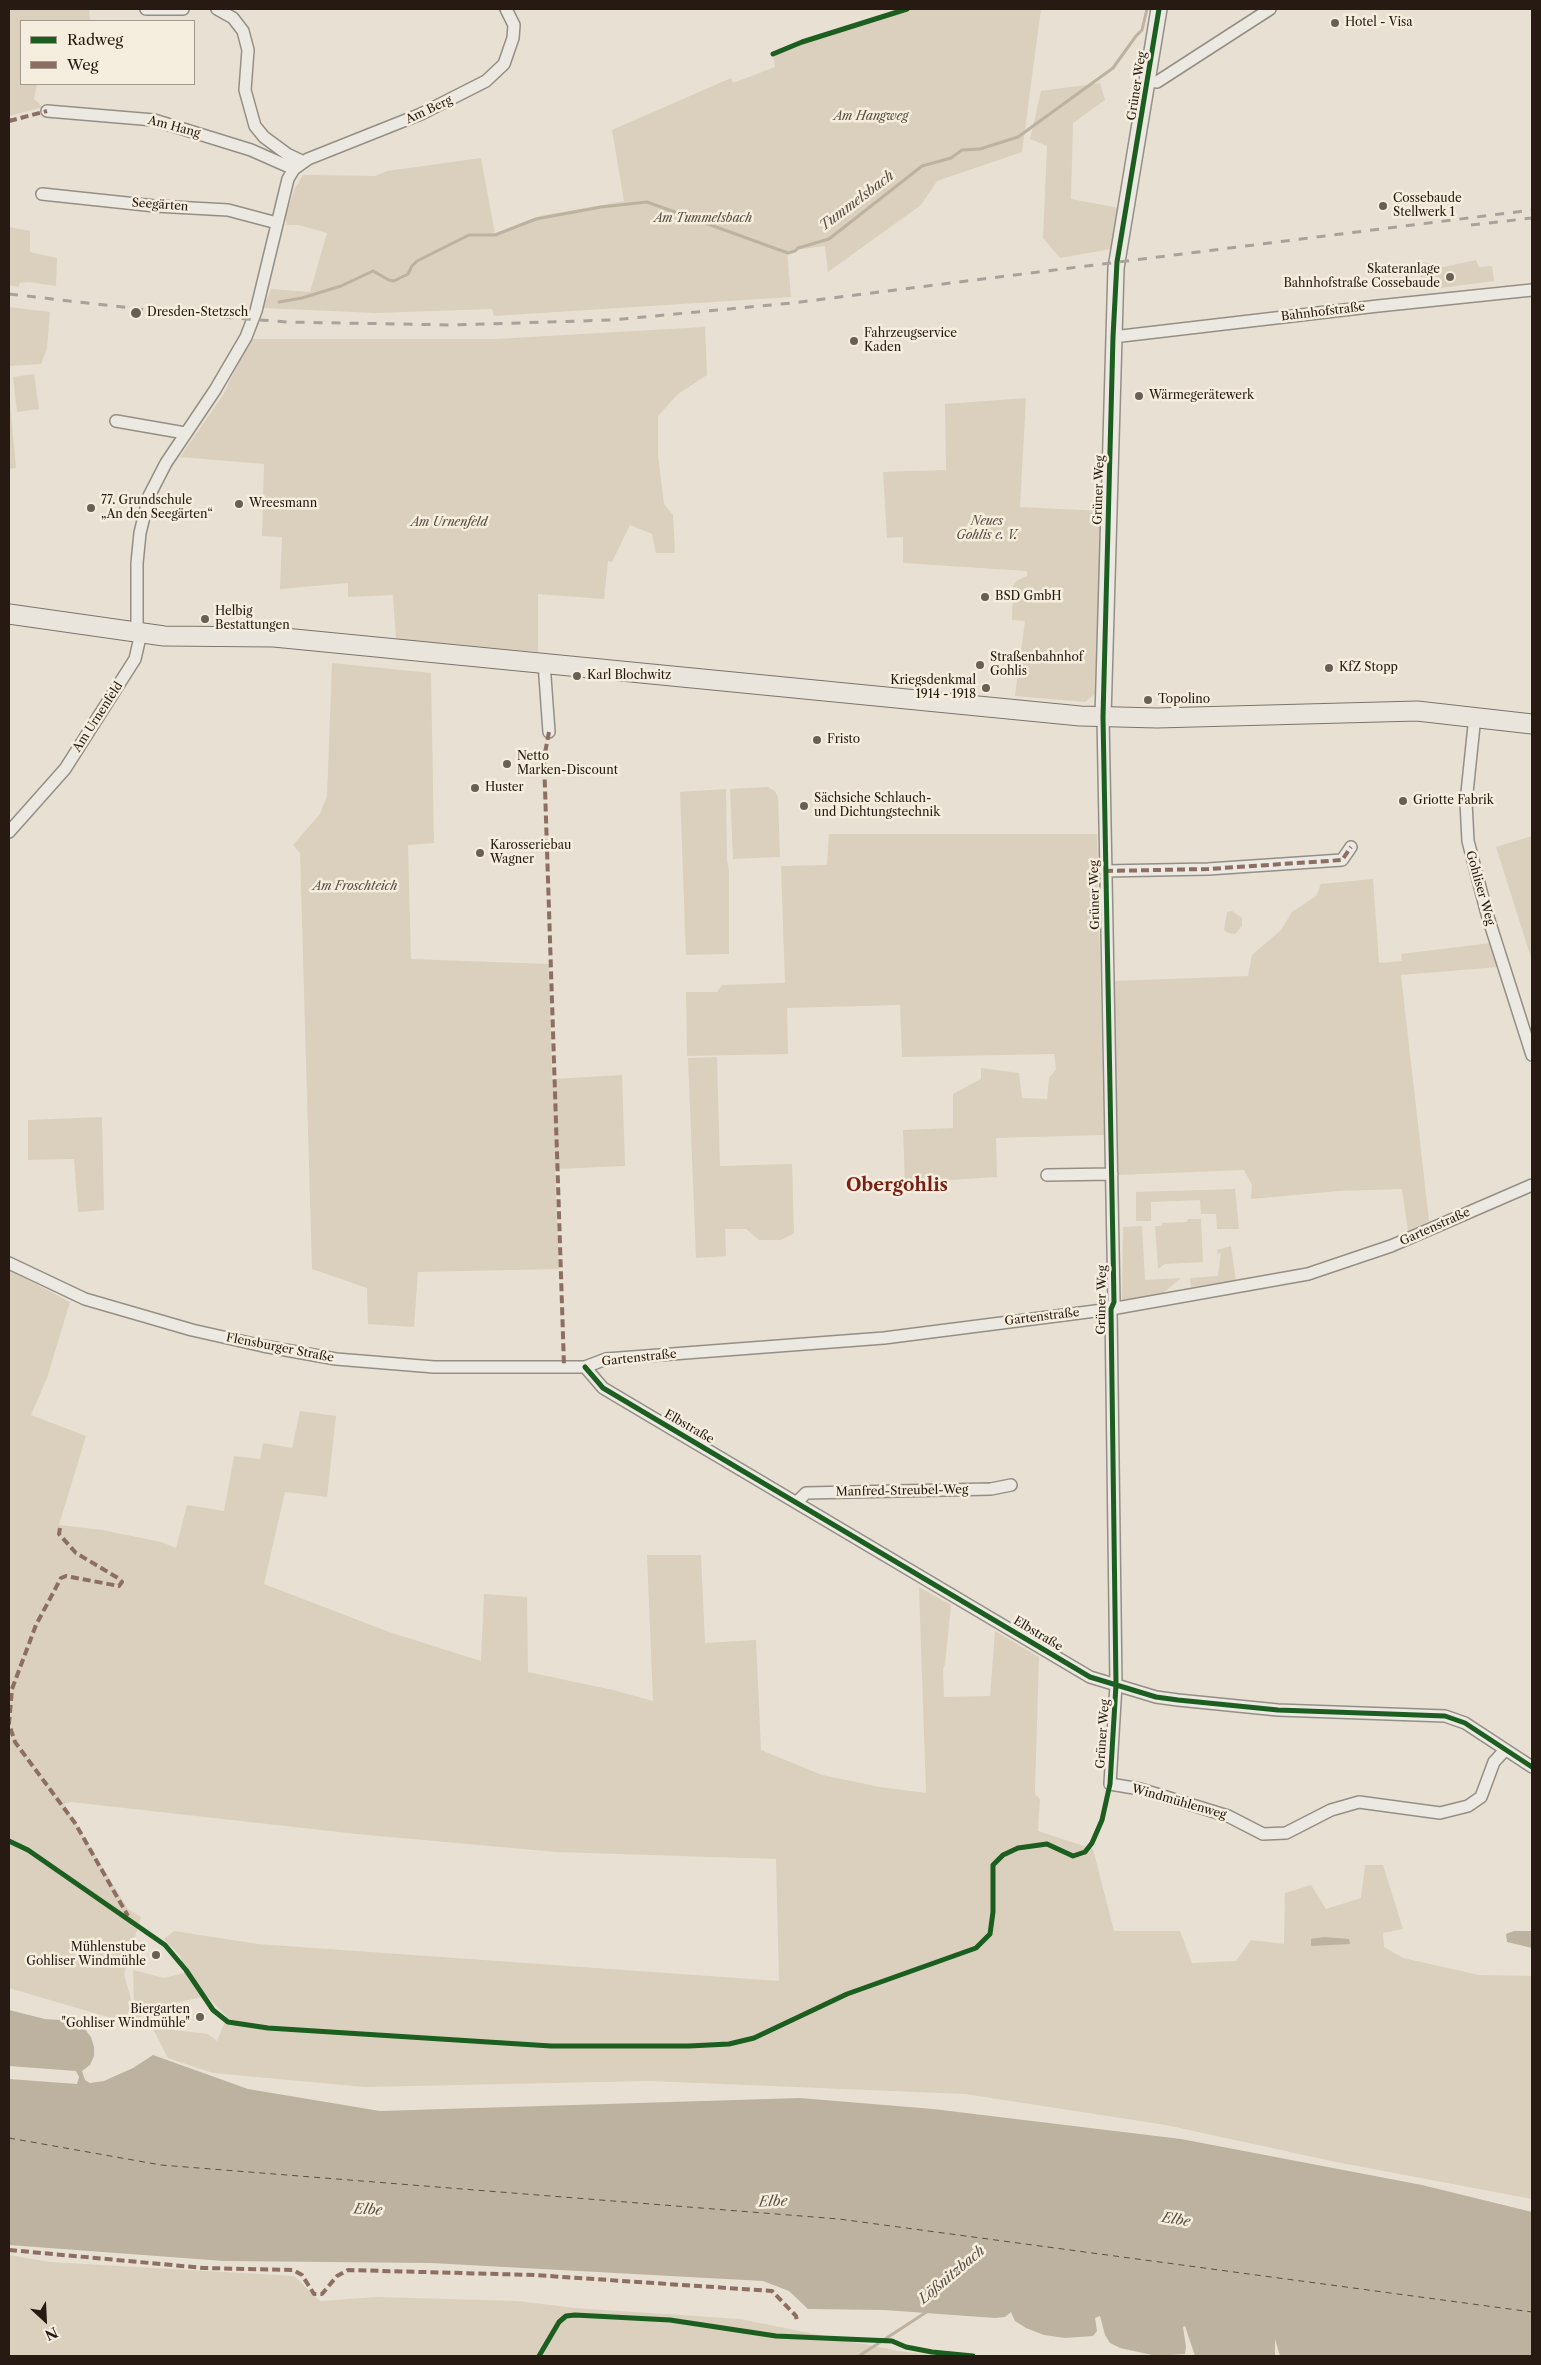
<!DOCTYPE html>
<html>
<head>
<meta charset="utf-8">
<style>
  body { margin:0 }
  #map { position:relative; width:1541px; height:2365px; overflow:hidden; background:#e8e0d2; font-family:"Libre Caslon Text",serif }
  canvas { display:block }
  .frame { position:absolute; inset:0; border:10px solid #261a12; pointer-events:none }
  .legend { position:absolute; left:20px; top:20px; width:175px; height:65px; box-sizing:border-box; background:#f5eddd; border:1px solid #a2998c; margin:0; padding:6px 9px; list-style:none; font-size:15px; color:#261a12 }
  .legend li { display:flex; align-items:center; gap:10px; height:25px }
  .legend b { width:25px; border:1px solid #a2998c }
  .north { position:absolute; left:20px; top:2295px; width:50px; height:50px; -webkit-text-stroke:4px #f5eddd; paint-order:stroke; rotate:155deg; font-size:14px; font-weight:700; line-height:20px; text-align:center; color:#261a12 }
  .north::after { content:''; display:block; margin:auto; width:18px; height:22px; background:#261a12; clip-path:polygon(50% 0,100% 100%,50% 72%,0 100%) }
</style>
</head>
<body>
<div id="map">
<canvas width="1541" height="2365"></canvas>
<div class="frame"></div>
<ul class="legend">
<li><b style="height:6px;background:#1b5e20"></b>Radweg</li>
<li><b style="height:6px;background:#8d6e63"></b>Weg</li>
</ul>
<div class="north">N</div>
</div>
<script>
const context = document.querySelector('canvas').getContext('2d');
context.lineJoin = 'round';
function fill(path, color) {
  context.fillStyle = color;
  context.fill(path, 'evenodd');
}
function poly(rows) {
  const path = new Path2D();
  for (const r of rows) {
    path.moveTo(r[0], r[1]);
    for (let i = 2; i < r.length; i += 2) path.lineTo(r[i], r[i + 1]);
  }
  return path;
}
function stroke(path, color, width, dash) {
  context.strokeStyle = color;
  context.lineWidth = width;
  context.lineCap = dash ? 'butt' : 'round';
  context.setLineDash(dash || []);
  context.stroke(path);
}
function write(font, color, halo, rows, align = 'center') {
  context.font = font + ' "Libre Caslon Text",serif';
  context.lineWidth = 5;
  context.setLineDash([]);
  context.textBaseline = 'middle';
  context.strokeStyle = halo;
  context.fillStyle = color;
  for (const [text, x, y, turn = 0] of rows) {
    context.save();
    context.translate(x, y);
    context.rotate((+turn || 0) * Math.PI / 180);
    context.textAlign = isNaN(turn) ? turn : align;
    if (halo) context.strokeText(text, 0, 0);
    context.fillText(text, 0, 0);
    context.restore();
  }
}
fill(poly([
  [9,9,89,9,90,21,21,21,21,84,37,84,34,99,43,107,9,116],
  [907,9,1041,9,1022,152,937,181,921,205,828,272,825,246,787,251,791,297,494,316,492,309,376,313,263,308,271,289,310,292,327,233,298,225,287,225,285,217,295,188,303,175,375,176,387,171,481,158,495,234,540,216,624,201,612,130,731,78,733,83,775,67,773,54,802,42],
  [1100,83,1105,100,1073,123,1071,199,1119,208,1111,249,1060,258,1043,238,1047,146,1030,139,1041,91],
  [9,227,30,231,30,252,57,258,56,286,29,282,20,283,18,287,9,285],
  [1476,260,1479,267,1492,266,1494,281,1425,290,1422,288,1419,268,1424,262,1444,267],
  [9,307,50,312,47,348,41,364,9,366],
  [705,327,707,375,678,394,658,416,658,455,664,504,673,515,675,553,656,553,652,534,630,525,612,562,608,561,604,599,538,594,538,652,396,639,393,595,348,597,348,583,280,589,282,537,262,536,264,464,180,457,223,395,250,339,495,339],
  [34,374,39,409,17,412,13,377],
  [9,391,16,468,9,469],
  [1026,398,1020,507,1101,511,1095,694,1085,702,1015,696,1025,621,1012,620,1013,586,1016,581,1027,576,1027,571,903,563,903,537,887,538,883,472,946,470,945,404],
  [332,663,431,673,434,843,408,845,411,959,549,964,552,1079,622,1075,625,1166,555,1169,559,1269,418,1272,414,1327,368,1324,367,1288,312,1269,300,853,293,845,320,814,327,796],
  [768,787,775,791,778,797,780,857,733,859,730,789],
  [726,789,727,860,729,870,729,954,686,955,680,792],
  [829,834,1097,834,1104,1135,996,1138,997,1177,905,1183,903,1130,953,1128,953,1094,981,1079,981,1068,1019,1073,1022,1098,1047,1099,1049,1078,1056,1069,1054,1054,902,1057,900,1005,787,1008,788,1054,687,1056,686,992,717,992,722,985,785,983,781,866,827,865],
  [1532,836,1532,961,1496,847],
  [1373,879,1379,963,1402,961,1401,954,1491,943,1498,967,1401,975,1429,1221,1408,1231,1402,1189,1339,1191,1251,1199,1252,1185,1244,1170,1118,1175,1114,981,1248,976,1252,955,1281,930,1292,912,1316,896,1321,884],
  [1232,911,1242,918,1242,926,1235,934,1228,933,1224,930,1227,912],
  [717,1057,720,1166,792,1164,794,1233,781,1240,759,1240,746,1229,725,1229,726,1256,696,1258,688,1058],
  [102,1117,104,1210,78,1212,74,1159,28,1160,28,1120],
  [1235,1189,1239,1229,1217,1229,1216,1214,1201,1214,1200,1200,1151,1202,1151,1221,1136,1221,1136,1192],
  [1188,1219,1201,1219,1203,1262,1165,1264,1158,1269,1155,1226,1162,1226,1162,1223,1187,1222],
  [1142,1226,1145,1280,1181,1278,1162,1294,1122,1300,1123,1227],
  [1231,1246,1236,1281,1191,1287,1190,1278,1218,1276,1221,1252,1218,1255,1217,1250],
  [9,1270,70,1302,47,1378,31,1415,86,1436,59,1525,102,1530,161,1542,176,1548,187,1505,224,1511,234,1456,260,1459,263,1443,292,1448,300,1411,336,1416,327,1497,285,1492,264,1584,389,1632,481,1661,484,1594,527,1597,528,1672,613,1690,653,1701,647,1555,701,1555,705,1643,756,1640,761,1750,822,1775,880,1787,926,1793,919,1587,951,1605,945,1664,943,1669,944,1697,990,1696,995,1631,1039,1657,1035,1790,1035,1794,1040,1799,1038,1831,1093,1849,1114,1931,1180,1931,1192,1963,1236,1961,1251,1940,1284,1944,1285,1893,1311,1885,1326,1909,1361,1898,1365,1865,1383,1865,1403,1929,1383,1933,1384,1947,1403,1958,1479,1975,1532,1976,1532,2199,1336,2162,1166,2125,965,2094,649,2081,365,2087,213,2073,168,2058,149,2021,134,2001,133,1970,164,1978,184,1973,181,1957,164,1939,174,1931,258,1944,779,1981,776,1859,556,1852,357,1834,71,1802,64,1804,128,1909,141,1917,124,1974,132,2003,141,2017,132,2024,9,1988],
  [207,1996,227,2017,217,2041,208,2034,174,2030,175,2003],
  [9,2255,50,2262,294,2276,320,2301,377,2297,517,2301,575,2308,740,2319,899,2351,939,2356,9,2356]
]), '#dad0bd');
fill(poly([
  [1514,1931,1532,1931,1532,1948,1507,1942,1506,1934],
  [1324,1937,1349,1939,1350,1944,1311,1946,1311,1939],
  [9,2010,45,2019,75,2021,84,2028,91,2037,94,2047,94,2056,90,2065,82,2071,85,2080,90,2083,104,2081,133,2068,153,2055,248,2089,380,2111,800,2098,933,2109,1181,2139,1422,2185,1532,2212,1532,2356,1280,2356,1275,2339,1275,2356,1195,2356,1185,2326,1183,2327,1186,2347,1185,2354,1157,2356,1120,2348,1110,2343,1105,2335,1100,2316,1095,2318,1097,2331,1093,2336,1065,2338,1044,2335,1026,2328,1015,2321,1011,2312,1005,2317,995,2318,884,2310,808,2309,789,2291,763,2281,431,2263,224,2261,9,2245,9,2079,77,2084,79,2077,76,2071,9,2066]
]), '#bdb2a0');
stroke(poly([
  [279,302,302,298,341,286,373,271,389,280,394,281,408,274,412,266,417,261,469,235,495,235,536,219,601,207,647,202,788,253,795,251,798,248,829,239,922,166,951,158,962,150,980,149,1018,137,1113,68,1136,36,1142,30,1147,9],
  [859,2356,928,2311]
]), '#bdb2a0', 3);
stroke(poly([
  [9,2138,161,2165,839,2219,1532,2312]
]), '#5b4f42', 1, [6, 5]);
const minor = poly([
  [146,9,183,9],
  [217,9,233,18,243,31,248,50,245,90,255,126,264,137,287,154,304,162],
  [1148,81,1157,82,1270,9],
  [47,111,154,120,251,150,294,169],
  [42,194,155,206,228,210,277,223],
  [1113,337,1378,306,1532,290],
  [116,421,185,433],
  [544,663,549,732],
  [1475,716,1466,802,1468,841,1487,914,1532,1055],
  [1103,717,1114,1302,1111,1309,1116,1685,1110,1784,1140,1789,1228,1816,1263,1834,1286,1833,1331,1810,1359,1802,1440,1813,1468,1806,1481,1797,1494,1762,1505,1750],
  [9,832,65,769,135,659,141,633,137,623,137,563,140,533,149,496,166,463,215,390,246,337,256,311,288,179,294,169,308,159,421,114,486,81,504,64,513,38,514,25,506,9],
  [1105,871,1208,869,1342,860,1351,847],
  [1047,1175,1112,1174],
  [9,1263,85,1299,192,1330,263,1346,336,1359,434,1367,585,1367,606,1359,884,1338,1111,1309,1308,1274,1391,1246,1532,1185],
  [585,1367,603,1388,1090,1677,1156,1697,1178,1700,1278,1710,1445,1716,1465,1723,1532,1767],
  [797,1502,806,1493,991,1489,1011,1485]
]);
const tertiary = poly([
  [1103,717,1116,268,1159,9]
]);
const primary = poly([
  [9,614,164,636,274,637,1080,716,1157,718,1417,711,1532,724]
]);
stroke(minor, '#948f86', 14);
stroke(tertiary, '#948f86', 18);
stroke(primary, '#7a746c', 21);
stroke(minor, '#ece8e2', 11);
stroke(tertiary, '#ece8e2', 15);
stroke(primary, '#e9e5dd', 19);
stroke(poly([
  [1471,225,1532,218],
  [9,294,183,314,287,322,453,325,612,320,792,303,1532,210]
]), '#a7a39c', 3, [9, 9]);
stroke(poly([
  [9,121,47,111],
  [549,732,544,758,564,1366],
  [1105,871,1208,869,1342,860,1351,847],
  [60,1528,59,1534,76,1553,118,1578,122,1582,119,1586,66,1576,61,1578,36,1625,12,1689,9,1724,15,1742,75,1823,128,1916],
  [9,2250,204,2268,293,2270,302,2275,314,2294,322,2294,337,2276,348,2270,534,2275,772,2291,796,2316,797,2321]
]), '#8d6e63', 4, [8, 4]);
stroke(poly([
  [773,54,802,42,907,9],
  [585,1367,603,1388,1090,1677,1156,1697,1178,1700,1278,1710,1445,1716,1465,1723,1532,1767],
  [9,1841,28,1850,165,1945,186,1970,213,2010,228,2022,268,2028,551,2046,689,2046,729,2044,754,2038,847,1994,976,1948,990,1934,993,1912,993,1865,1003,1855,1018,1848,1047,1844,1073,1856,1085,1852,1092,1843,1102,1820,1110,1784,1116,1685,1111,1309,1114,1302,1103,717,1113,337,1117,262,1159,9],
  [539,2356,559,2322,566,2316,575,2315,670,2320,776,2336,892,2341,906,2347,932,2352,973,2356]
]), '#1b5e20', 5);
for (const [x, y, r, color] of [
  [1335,23,5,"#6a5f55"],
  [1383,206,5,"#6a5f55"],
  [1450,277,5,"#6a5f55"],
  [136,313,6,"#6a5f55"],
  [854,341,5,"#6a5f55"],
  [1139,396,5,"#6a5f55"],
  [239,504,5,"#6a5f55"],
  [91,508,5,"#6a5f55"],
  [985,597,5,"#6a5f55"],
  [205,619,5,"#6a5f55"],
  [980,665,5,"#6a5f55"],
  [1329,668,5,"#6a5f55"],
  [577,676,5,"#6a5f55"],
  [986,688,5,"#6a5f55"],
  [1148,700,5,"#6a5f55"],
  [817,740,5,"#6a5f55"],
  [507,764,5,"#6a5f55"],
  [475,788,5,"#6a5f55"],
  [1403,801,5,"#6a5f55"],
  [804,806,5,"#6a5f55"],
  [480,853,5,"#6a5f55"],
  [156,1955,5,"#6a5f55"],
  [200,2017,5,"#6a5f55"]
]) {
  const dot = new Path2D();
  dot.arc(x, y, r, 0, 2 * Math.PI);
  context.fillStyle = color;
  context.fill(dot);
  stroke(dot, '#f5eddd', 2);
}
write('12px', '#261a12', '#f5eddd', [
  ["Hotel - Visa",1345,23],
  ["Cossebaude",1393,199],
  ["Stellwerk 1",1393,213],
  ["Skateranlage",1440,270,"right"],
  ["Bahnhofstraße Cossebaude",1440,284,"right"],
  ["Dresden-Stetzsch",147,313],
  ["Fahrzeugservice",864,334],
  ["Kaden",864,348],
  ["Wärmegerätewerk",1149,396],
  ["77. Grundschule",101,501],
  ["„An den Seegärten“",101,515],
  ["Wreesmann",249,504],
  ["BSD GmbH",995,597],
  ["Helbig",215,612],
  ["Bestattungen",215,626],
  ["Straßenbahnhof",990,658],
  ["Gohlis",990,672],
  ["KfZ Stopp",1339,668],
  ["Karl Blochwitz",587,676],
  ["Kriegsdenkmal",976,681,"right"],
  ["1914 - 1918",976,695,"right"],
  ["Topolino",1158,700],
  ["Fristo",827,740],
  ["Netto",517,757],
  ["Marken-Discount",517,771],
  ["Huster",485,788],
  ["Sächsiche Schlauch-",814,799],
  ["und Dichtungstechnik",814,813],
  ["Griotte Fabrik",1413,801],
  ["Karosseriebau",490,846],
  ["Wagner",490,860],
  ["Mühlenstube",146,1948,"right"],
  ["Gohliser Windmühle",146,1962,"right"],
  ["Biergarten",190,2010,"right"],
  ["\"Gohliser Windmühle\"",190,2024,"right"]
], 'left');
write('12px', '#261a12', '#f5eddd', [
  ["Grüner Weg",1137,86,-81],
  ["Am Berg",429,110,-25],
  ["Am Hang",174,127,15],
  ["Seegärten",160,205,4],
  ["Bahnhofstraße",1323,312,-7],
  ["Grüner Weg",1099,490,-88],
  ["Am Urnenfeld",98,717,-57],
  ["Gohliser Weg",1480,888,74],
  ["Grüner Weg",1095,895,-91],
  ["Gartenstraße",1435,1227,-24],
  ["Grüner Weg",1102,1300,-89],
  ["Gartenstraße",1042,1317,-7],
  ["Flensburger Straße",280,1348,11],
  ["Gartenstraße",639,1358,-6],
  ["Elbstraße",689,1427,30],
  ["Manfred-Streubel-Weg",902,1491,-1],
  ["Elbstraße",1038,1634,31],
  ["Grüner Weg",1103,1734,-86],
  ["Windmühlenweg",1179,1802,16]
]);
write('italic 12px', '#584c40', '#f5eddd', [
  ["Am Hangweg",871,117],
  ["Am Tummelsbach",703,219],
  ["Neues",987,522],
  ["Gohlis e. V.",987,536],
  ["Am Urnenfeld",449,523],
  ["Am Froschteich",355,887]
]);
write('italic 14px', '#5b4f42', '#f5eddd', [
  ["Tummelsbach",857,201,-37],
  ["Elbe",773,2202,-2],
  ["Elbe",368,2210,3],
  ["Elbe",1176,2220,9],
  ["Lößnitzbach",952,2275,-40]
]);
write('bold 18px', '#7a1f14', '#f5eddd', [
  ["Obergohlis",897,1186]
]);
</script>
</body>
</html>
